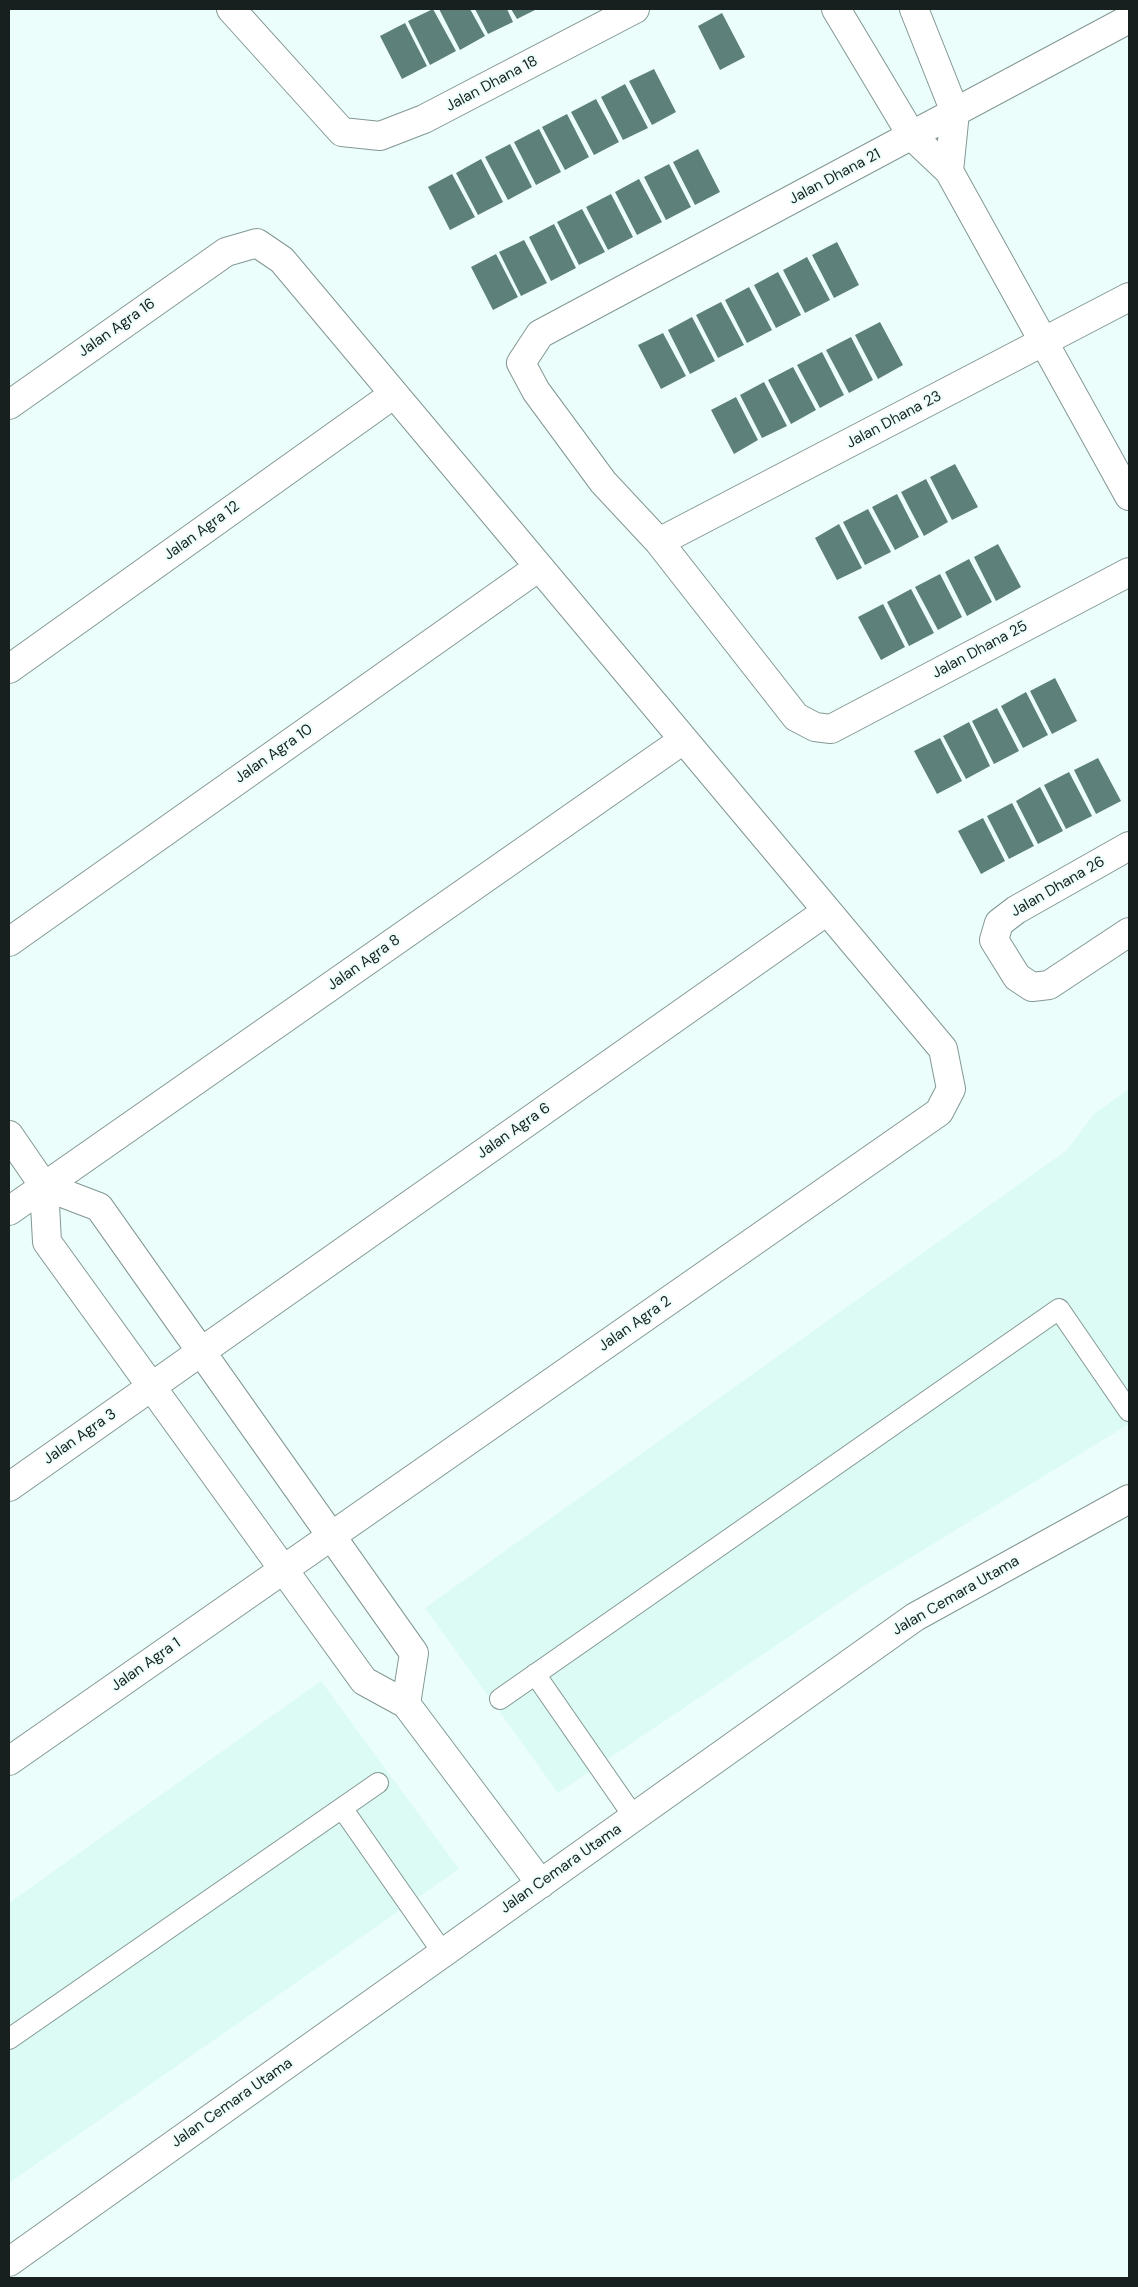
<!DOCTYPE html>
<html>
<head>
<meta charset="utf-8">
<style>
  body { margin:0 }
  #map { position:relative; width:1138px; height:2287px; overflow:hidden; background:#ecfefb; font-family:"DM Sans",sans-serif }
  canvas { display:block }
  .frame { position:absolute; inset:0; border:10px solid #18201f; pointer-events:none }
</style>
</head>
<body>
<div id="map">
<canvas width="1138" height="2287"></canvas>
<div class="frame"></div>
</div>
<script>
const context = document.querySelector('canvas').getContext('2d');
context.lineJoin = 'round';
function fill(path, color) {
  context.fillStyle = color;
  context.fill(path, 'evenodd');
}
function poly(rows) {
  const path = new Path2D();
  for (const r of rows) {
    path.moveTo(r[0], r[1]);
    for (let i = 2; i < r.length; i += 2) path.lineTo(r[i], r[i + 1]);
  }
  return path;
}
function stroke(path, color, width, dash) {
  context.strokeStyle = color;
  context.lineWidth = width;
  context.lineCap = dash ? 'butt' : 'round';
  context.setLineDash(dash || []);
  context.stroke(path);
}
function write(font, color, halo, rows, align = 'center') {
  context.font = font + ' "DM Sans",sans-serif';
  context.lineWidth = 4;
  context.setLineDash([]);
  context.textBaseline = 'middle';
  context.strokeStyle = halo;
  context.fillStyle = color;
  for (const [text, x, y, turn = 0] of rows) {
    context.save();
    context.translate(x, y);
    context.rotate((+turn || 0) * Math.PI / 180);
    context.textAlign = isNaN(turn) ? turn : align;
    if (halo) context.strokeText(text, 0, 0);
    context.fillText(text, 0, 0);
    context.restore();
  }
}
fill(poly([
  [1129,1089,1129,1424,864,1586,558,1793,425,1608,1067,1150,1094,1114],
  [321,1681,459,1869,9,2183,9,1903]
]), '#dbfbf4');
fill(poly([
  [433,9,456,51,430,65,408,21],
  [439,9,470,9,485,36,460,50],
  [475,9,507,9,513,22,488,34],
  [511,9,537,9,517,19],
  [722,13,745,57,720,70,698,26],
  [405,23,427,66,402,79,380,36],
  [654,69,676,112,652,125,629,81],
  [625,84,648,128,623,140,601,97],
  [596,99,619,142,594,155,571,112],
  [567,114,589,157,565,170,542,127],
  [539,129,561,172,536,185,514,142],
  [510,144,532,187,508,200,485,157],
  [698,149,720,192,695,205,673,162],
  [481,159,503,202,478,215,456,173],
  [669,164,691,207,666,220,644,177],
  [452,174,475,217,450,230,428,187],
  [639,179,662,222,637,235,615,192],
  [611,194,633,237,608,250,586,207],
  [582,209,605,252,579,265,557,222],
  [554,224,576,268,551,281,529,237],
  [524,240,547,283,521,296,499,252],
  [837,242,859,285,834,298,812,255],
  [496,254,518,297,493,310,471,267],
  [807,257,830,300,805,313,783,270],
  [778,272,801,315,776,328,754,285],
  [749,287,772,330,747,343,725,300],
  [721,302,744,345,718,358,696,315],
  [692,317,715,361,690,374,668,330],
  [880,322,903,365,878,379,855,335],
  [663,333,686,376,661,389,638,345],
  [851,337,873,380,849,393,826,350],
  [822,352,844,395,820,408,797,365],
  [793,367,816,410,791,424,768,380],
  [764,382,787,426,762,438,740,395],
  [736,397,758,440,734,454,711,410],
  [955,464,978,507,952,520,930,477],
  [926,479,948,522,924,536,901,492],
  [897,494,919,537,895,550,872,507],
  [868,509,891,552,865,565,843,522],
  [839,524,862,568,837,580,815,538],
  [998,544,1021,587,996,601,974,557],
  [969,559,992,602,967,616,945,572],
  [940,574,962,617,938,630,915,587],
  [911,589,934,633,909,646,887,602],
  [883,604,905,647,881,660,858,617],
  [1055,678,1077,721,1052,734,1030,691],
  [1026,692,1048,735,1023,748,1001,706],
  [997,708,1019,751,994,764,972,721],
  [969,722,990,766,966,779,943,736],
  [940,738,962,781,937,794,914,751],
  [1098,758,1121,801,1096,814,1074,770],
  [1069,772,1092,816,1066,829,1044,785],
  [1040,787,1063,831,1038,844,1016,801],
  [1012,803,1034,846,1009,859,987,816],
  [983,818,1005,861,981,874,958,831]
]), '#5e807a');
const service = poly([
  [535,1674,634,1817],
  [500,1699,1059,1309,1129,1411],
  [342,1808,443,1953],
  [9,2039,378,1783]
]);
const minor = poly([
  [231,9,342,132,380,136,424,119,635,9],
  [836,9,912,136,949,171,1129,496],
  [914,9,955,112,949,171],
  [1129,19,540,334,521,363,536,391,603,482,659,542,796,717,815,727,831,729,1129,572],
  [9,405,226,252,257,243,282,260,943,1049,951,1089,939,1112,9,1761],
  [659,542,1129,297],
  [9,669,394,394],
  [1129,846,1016,910,999,923,994,940,1017,977,1032,987,1049,985,1129,932],
  [9,942,539,567],
  [9,1135,44,1186,47,1242,364,1681,406,1704,541,1884],
  [44,1186,99,1207,414,1653,406,1704],
  [9,1211,683,740],
  [9,1487,827,911],
  [9,2262,915,1617,1129,1499]
]);
stroke(service, '#829793', 22);
stroke(minor, '#829793', 30);
stroke(service, '#fff', 20);
stroke(minor, '#fff', 28);
write('15px', '#18201f', '#ecfefb', [
  ["Jalan Dhana 18",492,84,-28],
  ["Jalan Dhana 21",835,177,-28],
  ["Jalan Agra 16",117,328,-35],
  ["Jalan Dhana 23",894,420,-28],
  ["Jalan Agra 12",202,531,-36],
  ["Jalan Dhana 25",980,650,-28],
  ["Jalan Agra 10",274,754,-35],
  ["Jalan Dhana 26",1058,887,-30],
  ["Jalan Agra 8",364,963,-35],
  ["Jalan Agra 6",514,1131,-35],
  ["Jalan Agra 2",635,1324,-35],
  ["Jalan Agra 3",80,1437,-35],
  ["Jalan Cemara Utama",956,1596,-30],
  ["Jalan Agra 1",146,1665,-35],
  ["Jalan Cemara Utama",561,1869,-35],
  ["Jalan Cemara Utama",232,2103,-35]
]);
</script>
</body>
</html>
